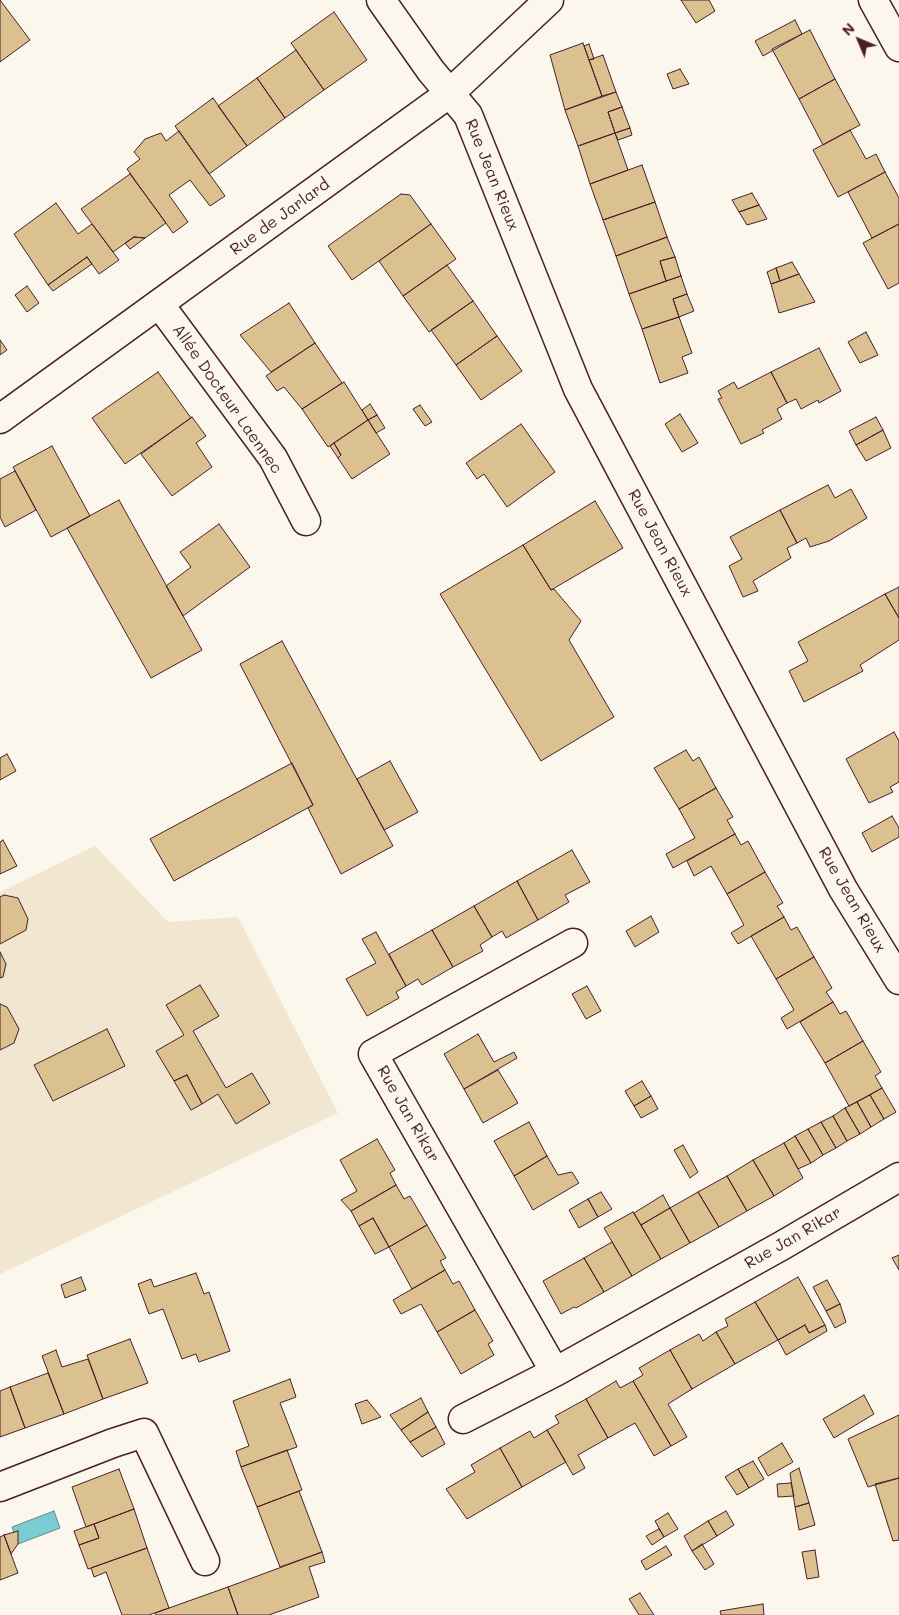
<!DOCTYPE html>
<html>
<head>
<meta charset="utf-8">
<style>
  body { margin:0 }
  #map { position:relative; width:899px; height:1615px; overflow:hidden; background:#fbf7ec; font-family:Mali,sans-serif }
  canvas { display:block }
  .north { position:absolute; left:834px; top:15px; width:50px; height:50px; -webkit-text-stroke:4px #fbf7ec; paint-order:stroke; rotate:315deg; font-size:14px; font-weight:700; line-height:20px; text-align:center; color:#4a1f2b }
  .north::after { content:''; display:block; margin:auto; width:18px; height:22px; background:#4a1f2b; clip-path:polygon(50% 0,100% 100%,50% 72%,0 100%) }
</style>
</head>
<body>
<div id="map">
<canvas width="899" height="1615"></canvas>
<div class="north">N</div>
</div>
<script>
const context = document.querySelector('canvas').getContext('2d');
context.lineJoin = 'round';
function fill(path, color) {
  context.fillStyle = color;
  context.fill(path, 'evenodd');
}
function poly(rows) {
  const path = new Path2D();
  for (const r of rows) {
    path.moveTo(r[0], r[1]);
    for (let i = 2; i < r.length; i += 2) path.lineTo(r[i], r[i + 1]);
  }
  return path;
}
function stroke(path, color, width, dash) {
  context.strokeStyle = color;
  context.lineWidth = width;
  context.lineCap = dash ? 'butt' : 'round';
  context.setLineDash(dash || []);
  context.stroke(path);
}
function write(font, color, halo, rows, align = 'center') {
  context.font = font + ' Mali,sans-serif';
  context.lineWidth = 5;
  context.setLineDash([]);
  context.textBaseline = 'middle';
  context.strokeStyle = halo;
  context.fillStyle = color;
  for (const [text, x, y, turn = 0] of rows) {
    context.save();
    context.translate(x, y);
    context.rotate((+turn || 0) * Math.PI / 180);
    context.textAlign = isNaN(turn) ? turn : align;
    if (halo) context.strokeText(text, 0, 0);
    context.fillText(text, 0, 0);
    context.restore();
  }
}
fill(poly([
  [95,846,168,922,238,917,338,1113,0,1274,0,892]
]), '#f1e6d0');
const water = poly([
  [54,1511,60,1528,18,1544,12,1527,54,1511]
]);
fill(water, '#7bccd1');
stroke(water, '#67878f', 1);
const building = poly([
  [0,0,30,40,0,62,0,0],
  [681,0,709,0,715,11,696,23,681,0],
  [334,12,367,60,324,90,291,43,334,12],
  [795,20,802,34,763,56,755,41,795,20],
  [810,30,835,79,799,99,772,49,810,30],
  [583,43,602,96,565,110,550,55,583,43],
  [589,44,594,59,589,60,584,46,589,44],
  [296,50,324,90,285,118,257,78,296,50],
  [603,55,616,92,602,96,589,60,603,55],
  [680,69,689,84,673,89,667,74,680,69],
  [257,78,285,118,247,146,218,106,257,78],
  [835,79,860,125,823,145,799,99,835,79],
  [616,92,622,107,608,112,615,133,578,146,565,110,616,92],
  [213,98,247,146,209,174,175,126,213,98],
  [622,107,630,128,615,133,608,112,622,107],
  [630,128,632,135,618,140,615,133,630,128],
  [850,130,866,159,876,154,885,172,838,197,813,150,850,130],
  [179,131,225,196,210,206,190,180,169,195,188,222,173,233,127,169,140,159,134,152,145,139,161,133,166,141,179,131],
  [615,133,628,170,590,184,578,146,615,133],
  [642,165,655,202,603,220,590,184,642,165],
  [885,172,899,198,899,224,872,238,848,192,885,172],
  [130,174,166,223,145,238,134,237,113,252,81,209,130,174],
  [752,193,759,205,739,212,732,200,752,193],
  [401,194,410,195,431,224,352,280,328,246,401,194],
  [655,202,667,237,616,256,603,220,655,202],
  [56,203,78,234,92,224,119,260,99,274,87,257,48,285,14,234,56,203],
  [759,205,767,219,747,225,739,212,759,205],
  [431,224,456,259,403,296,379,261,431,224],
  [899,224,899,283,888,289,863,243,899,224],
  [134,237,145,238,130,249,125,243,134,237],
  [667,237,675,257,660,261,666,281,629,294,616,256,667,237],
  [87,257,92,264,53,291,48,285,87,257],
  [675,257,681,276,666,281,660,261,675,257],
  [792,262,799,274,780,281,776,268,792,262],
  [447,265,473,301,429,332,403,296,447,265],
  [776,268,780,281,771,284,767,272,776,268],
  [799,274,815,302,779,313,771,284,799,274],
  [681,276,687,294,673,299,679,317,642,329,629,294,681,276],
  [27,286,39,303,27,312,15,295,27,286],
  [687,294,694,311,679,317,673,299,687,294],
  [473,301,497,336,456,365,431,330,473,301],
  [289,303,315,343,271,372,240,335,289,303],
  [679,317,692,353,682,357,688,373,660,383,642,329,679,317],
  [866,332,878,355,860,363,848,342,866,332],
  [497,336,522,371,481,400,456,365,497,336],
  [0,340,7,350,0,355,0,340],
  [315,343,342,383,302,409,284,387,277,391,266,376,315,343],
  [819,348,841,391,819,403,818,400,801,409,796,399,787,403,771,372,819,348],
  [158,372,191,418,125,464,92,418,158,372],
  [771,372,787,403,777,409,782,419,762,430,764,433,741,444,718,399,722,398,718,391,734,382,738,389,771,372],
  [344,382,368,420,328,447,302,409,344,382],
  [370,404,377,415,368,420,362,410,370,404],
  [420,405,432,422,425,426,413,409,420,405],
  [680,414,698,443,682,452,665,424,680,414],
  [377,415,385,428,376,433,368,420,377,415],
  [192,417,206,436,196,443,212,467,172,496,141,454,192,417],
  [876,417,883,430,856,445,849,431,876,417],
  [368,420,390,454,352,479,338,458,341,455,334,443,368,420],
  [521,424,555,472,507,507,484,474,477,479,466,463,521,424],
  [883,430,891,448,866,461,856,445,883,430],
  [334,443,341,455,338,458,330,446,334,443],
  [52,446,90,516,51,537,13,467,52,446],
  [15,471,36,510,5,527,0,517,0,479,15,471],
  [828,485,835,498,851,489,867,518,829,541,810,547,806,538,797,543,780,510,828,485],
  [119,500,202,650,151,678,67,528,119,500],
  [595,501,623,548,551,590,523,545,595,501],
  [780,510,797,543,787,548,791,558,753,581,758,591,743,597,729,566,742,559,730,537,780,510],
  [219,524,250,567,183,616,166,586,191,567,180,552,219,524],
  [523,545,551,590,554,589,581,621,569,640,614,717,541,761,440,594,523,545],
  [899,587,899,618,885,594,899,587],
  [885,594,899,618,899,640,860,665,863,671,804,702,789,671,808,661,798,642,885,594],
  [282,641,393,846,341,874,308,808,313,805,240,664,282,641],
  [894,732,899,741,899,782,890,787,893,792,869,803,846,759,894,732],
  [686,750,693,761,699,757,716,788,679,809,654,768,686,750],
  [7,754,16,771,0,780,0,758,7,754],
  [390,761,418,812,384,830,357,779,390,761],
  [292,763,313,805,174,881,150,839,292,763],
  [716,788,733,817,727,820,735,834,673,868,666,854,695,838,679,809,716,788],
  [892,816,899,828,899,837,872,852,862,833,892,816],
  [735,834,741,845,748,841,765,872,727,894,711,866,694,876,687,861,735,834],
  [3,840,17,866,0,874,0,842,3,840],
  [572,850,590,882,565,895,569,902,538,920,517,881,572,850],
  [765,872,783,903,777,906,784,917,738,944,731,933,744,925,727,894,765,872],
  [517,881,538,920,506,938,502,931,492,937,474,906,517,881],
  [4,895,18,898,28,919,26,930,0,944,0,897,4,895],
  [474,906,492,937,480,945,483,951,453,967,432,930,474,906],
  [651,916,659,932,635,947,626,931,651,916],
  [784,917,791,930,797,927,814,957,776,979,751,936,784,917],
  [432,930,453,967,422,985,418,979,406,986,389,954,432,930],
  [376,932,406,986,396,992,399,998,367,1016,346,979,376,963,362,939,376,932],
  [0,952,6,964,3,977,0,978,0,952],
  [814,957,832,988,826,992,833,1002,787,1029,781,1018,794,1010,776,979,814,957],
  [200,985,219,1016,193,1031,226,1088,252,1073,270,1103,236,1124,218,1094,202,1104,187,1075,174,1081,156,1051,184,1035,166,1005,200,985],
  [587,986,601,1011,586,1019,572,994,587,986],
  [833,1002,840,1014,846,1011,863,1041,825,1063,800,1022,833,1002],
  [0,1004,7,1007,19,1029,14,1043,0,1050,0,1004],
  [107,1029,125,1066,53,1101,34,1065,107,1029],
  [478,1034,494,1062,514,1052,517,1058,464,1089,444,1054,478,1034],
  [863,1041,881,1072,875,1076,882,1088,849,1106,825,1063,863,1041],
  [498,1070,518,1103,483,1123,464,1089,498,1070],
  [187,1075,202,1104,191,1110,174,1081,187,1075],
  [642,1081,651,1096,634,1106,625,1091,642,1081],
  [882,1088,896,1112,884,1119,870,1095,882,1088],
  [870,1095,884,1119,871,1127,857,1102,870,1095],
  [651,1096,658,1109,641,1118,634,1106,651,1096],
  [857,1102,871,1127,860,1134,845,1108,857,1102],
  [845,1108,860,1134,847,1141,833,1116,845,1108],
  [833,1116,847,1141,836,1148,821,1122,833,1116],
  [529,1122,547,1156,514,1176,494,1141,529,1122],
  [821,1122,836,1148,823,1155,808,1129,821,1122],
  [808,1129,823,1155,811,1163,795,1136,808,1129],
  [795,1136,811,1163,798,1169,784,1143,795,1136],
  [377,1139,395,1170,390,1173,396,1185,351,1211,341,1200,357,1191,340,1160,377,1139],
  [784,1143,803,1178,774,1196,753,1160,784,1143],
  [683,1145,698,1172,690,1178,674,1150,683,1145],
  [547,1156,558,1175,572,1172,579,1183,533,1210,514,1176,547,1156],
  [753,1160,774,1196,747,1211,727,1176,753,1160],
  [727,1176,747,1211,719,1227,698,1192,727,1176],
  [396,1185,404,1199,410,1196,427,1225,389,1247,373,1218,359,1226,351,1211,396,1185],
  [601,1192,612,1209,598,1217,588,1199,601,1192],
  [698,1192,719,1227,690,1243,670,1208,698,1192],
  [663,1195,670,1208,641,1225,634,1213,663,1195],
  [588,1199,598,1217,579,1228,569,1210,588,1199],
  [670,1208,690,1243,661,1259,641,1225,670,1208],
  [633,1212,661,1259,632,1276,604,1228,633,1212],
  [373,1218,389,1247,375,1254,359,1226,373,1218],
  [427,1225,446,1258,440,1261,445,1270,412,1289,389,1247,427,1225],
  [612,1242,632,1276,604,1292,584,1258,612,1242],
  [899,1255,899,1270,892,1258,899,1255],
  [584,1258,604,1292,576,1308,574,1307,561,1314,543,1281,584,1258],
  [445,1270,453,1284,459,1281,475,1310,437,1332,421,1304,401,1314,393,1300,445,1270],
  [196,1273,204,1294,209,1292,230,1351,199,1362,196,1354,182,1359,163,1309,149,1314,138,1284,151,1279,154,1287,196,1273],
  [81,1277,86,1290,65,1298,61,1285,81,1277],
  [798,1277,825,1325,809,1333,805,1325,778,1340,755,1302,798,1277],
  [827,1280,840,1304,826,1311,813,1287,827,1280],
  [755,1302,778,1340,735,1364,716,1332,728,1326,725,1319,755,1302],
  [840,1304,846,1322,835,1328,826,1311,840,1304],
  [475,1310,493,1341,488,1344,494,1355,461,1374,437,1332,475,1310],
  [805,1325,809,1333,825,1325,827,1331,786,1355,778,1340,805,1325],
  [716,1332,735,1364,692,1389,670,1350,699,1334,703,1341,716,1332],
  [130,1339,148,1383,103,1399,87,1355,130,1339],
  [56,1350,62,1367,88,1359,103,1399,64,1414,42,1356,56,1350],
  [670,1350,692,1389,668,1404,687,1437,671,1446,633,1381,643,1375,639,1368,670,1350],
  [48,1373,64,1414,25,1428,10,1387,48,1373],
  [290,1379,296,1397,280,1403,297,1447,241,1467,236,1451,249,1446,233,1401,290,1379],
  [616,1381,620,1388,633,1381,671,1446,654,1456,635,1423,608,1438,586,1399,616,1381],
  [10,1387,25,1428,0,1437,0,1391,10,1387],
  [864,1395,874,1414,834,1438,823,1419,864,1395],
  [421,1398,428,1412,401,1430,390,1415,421,1398],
  [586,1399,608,1438,578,1455,585,1468,573,1475,547,1430,559,1423,555,1416,586,1399],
  [367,1400,381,1417,362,1424,355,1404,367,1400],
  [428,1412,436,1427,410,1442,401,1430,428,1412],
  [899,1415,899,1478,868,1487,848,1439,899,1415],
  [436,1427,445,1444,422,1457,410,1442,436,1427],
  [547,1430,566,1462,522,1487,500,1448,530,1431,534,1438,547,1430],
  [782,1443,793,1462,768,1476,758,1458,782,1443],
  [500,1448,522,1487,467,1519,446,1489,475,1472,471,1465,500,1448],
  [287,1450,302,1490,257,1507,241,1467,287,1450],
  [753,1461,764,1479,749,1488,738,1469,753,1461],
  [799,1468,809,1503,795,1507,790,1473,799,1468],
  [119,1469,134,1509,86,1527,72,1487,119,1469],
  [738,1469,749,1488,737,1495,725,1477,738,1469],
  [899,1478,899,1540,893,1541,875,1484,899,1478],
  [791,1483,794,1496,778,1497,777,1484,791,1483],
  [299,1491,322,1552,280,1567,257,1507,299,1491],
  [809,1503,815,1525,799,1530,795,1507,809,1503],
  [134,1509,147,1548,88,1569,79,1545,99,1538,94,1524,134,1509],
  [726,1511,734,1525,717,1536,708,1521,726,1511],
  [668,1513,678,1529,664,1537,655,1521,668,1513],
  [708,1521,717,1536,692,1551,684,1536,708,1521],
  [94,1524,99,1538,79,1545,74,1531,94,1524],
  [659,1529,664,1537,652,1545,646,1536,659,1529],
  [18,1531,18,1544,11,1554,4,1535,18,1531],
  [4,1535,18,1573,0,1580,0,1537,4,1535],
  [702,1544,714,1564,705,1570,692,1551,702,1544],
  [666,1546,672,1555,646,1570,641,1561,666,1546],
  [147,1548,169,1608,149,1615,122,1615,106,1572,94,1577,91,1568,147,1548],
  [815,1550,819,1577,807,1579,802,1552,815,1550],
  [322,1552,325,1562,309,1567,319,1597,269,1615,238,1615,228,1587,322,1552],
  [228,1587,238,1615,156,1615,155,1613,228,1587],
  [640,1593,654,1615,639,1615,629,1599,640,1593],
  [763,1604,764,1615,721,1615,720,1611,763,1604]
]);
fill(building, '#dbc090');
stroke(building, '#4a1f2b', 1);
const street = poly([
  [381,0,431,71,468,115,578,389,843,889,899,980],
  [873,0,899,47],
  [160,305,273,458,306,521],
  [0,419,450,93,549,0],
  [555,1372,373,1054,573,943],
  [463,1419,555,1372,783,1245,899,1177],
  [0,1487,113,1443,144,1433,205,1561]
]);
stroke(street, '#4a1f2b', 31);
stroke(street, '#fbf7ec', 28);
write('16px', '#4a1f2b', '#fbf7ec', [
  ["Rue Jean Rieux",492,175,68],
  ["Rue de Jarlard",280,217,-36],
  ["Allée Docteur Laennec",227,399,55],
  ["Rue Jean Rieux",660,543,62],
  ["Rue Jean Rieux",852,900,60],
  ["Rue Jan Rikar",408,1114,60],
  ["Rue Jan Rikar",793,1238,-30]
]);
</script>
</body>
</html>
